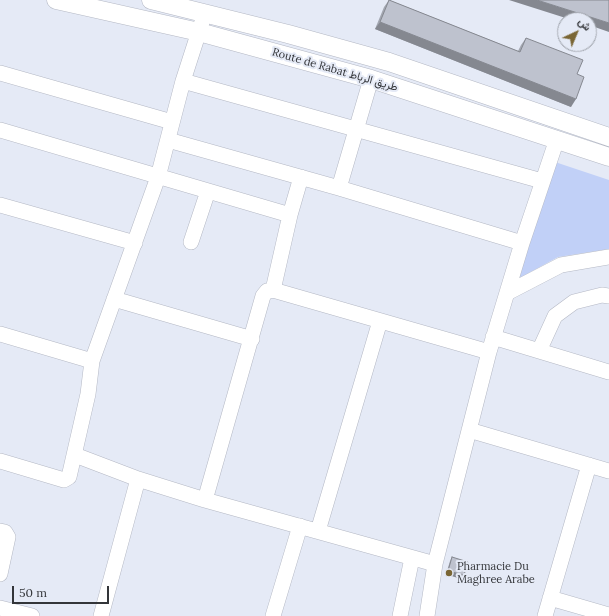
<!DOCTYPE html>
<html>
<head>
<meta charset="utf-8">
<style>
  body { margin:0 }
  #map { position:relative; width:609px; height:616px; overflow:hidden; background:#e5eaf6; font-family:Lora,Vazirmatn,serif }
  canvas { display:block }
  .north { position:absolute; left:557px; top:12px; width:40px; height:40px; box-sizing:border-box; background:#e5eaf6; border:1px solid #9ea2aa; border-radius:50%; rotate:44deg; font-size:11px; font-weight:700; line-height:16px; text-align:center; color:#333539 }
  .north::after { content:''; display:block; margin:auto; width:14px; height:18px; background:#7a6635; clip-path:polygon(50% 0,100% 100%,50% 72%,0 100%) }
  .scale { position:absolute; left:12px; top:586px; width:97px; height:18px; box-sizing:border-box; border:2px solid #333539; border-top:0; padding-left:5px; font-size:12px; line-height:14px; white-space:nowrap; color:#333539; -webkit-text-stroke:3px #e5eaf6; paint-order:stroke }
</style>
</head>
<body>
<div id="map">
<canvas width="609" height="616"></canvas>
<div class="north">ش</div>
<div class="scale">50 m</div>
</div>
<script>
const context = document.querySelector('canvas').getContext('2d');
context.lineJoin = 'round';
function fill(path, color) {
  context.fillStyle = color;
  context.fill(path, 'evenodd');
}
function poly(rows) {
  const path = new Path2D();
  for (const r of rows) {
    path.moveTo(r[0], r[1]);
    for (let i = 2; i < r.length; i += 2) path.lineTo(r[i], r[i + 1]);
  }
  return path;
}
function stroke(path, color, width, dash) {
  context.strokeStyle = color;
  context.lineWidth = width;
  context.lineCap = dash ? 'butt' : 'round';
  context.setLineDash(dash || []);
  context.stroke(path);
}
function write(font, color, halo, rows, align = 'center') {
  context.font = font + ' Lora,Vazirmatn,serif';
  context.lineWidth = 4;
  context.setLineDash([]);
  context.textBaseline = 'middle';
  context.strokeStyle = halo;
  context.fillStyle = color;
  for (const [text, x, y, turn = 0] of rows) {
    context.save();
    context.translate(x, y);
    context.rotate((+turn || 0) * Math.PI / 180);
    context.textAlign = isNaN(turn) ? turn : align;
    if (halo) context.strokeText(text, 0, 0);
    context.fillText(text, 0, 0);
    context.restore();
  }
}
fill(poly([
  [549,160,609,180,609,249,558,257,518,279]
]), '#c1d0f7');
const minor = poly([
  [0,73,172,122],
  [183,81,542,181],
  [0,130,290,215],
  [168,140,339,188,522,243],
  [339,188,371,79],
  [0,205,135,243],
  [191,242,208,191],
  [273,290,290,215,301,177],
  [507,293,561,265,609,257],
  [114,299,252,339],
  [0,334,92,361],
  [493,337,609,372],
  [539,351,555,316,574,302,602,295,609,296],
  [469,430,609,471],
  [75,455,138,479,205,500,435,564],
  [0,461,64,480,69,477,88,394,92,361,158,177,183,81,202,22],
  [205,500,263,296,267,291,273,290,489,352],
  [0,531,5,532,8,537,0,574],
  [318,531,380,321],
  [550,598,609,615],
  [0,608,32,616],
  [101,616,138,479],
  [273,616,300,526],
  [400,616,412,558],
  [427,616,435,564,489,352,522,243,557,139],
  [545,616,589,465]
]);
const major = poly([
  [56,0,199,32,371,79,609,157],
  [151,0,288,34,389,62,609,137]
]);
stroke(minor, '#b4b8c4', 16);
stroke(major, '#b4b8c4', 19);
stroke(minor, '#fff', 15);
stroke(major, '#fff', 18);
fill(poly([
  [389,0,518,51,521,45,526,38,577,74,571,107,375,29,384,7],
  [452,557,464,575,461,579,446,574,450,561]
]), '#a3a7b1');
fill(poly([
  [509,0,537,0,609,23,609,32,589,25,589,20,572,20],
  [380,22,576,99,571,107,375,29],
  [448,571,464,575,461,579,446,574]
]), '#858890');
const building = poly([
  [389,0,520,52,526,38,583,60,577,74,584,77,576,99,380,22,389,0],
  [537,0,609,0,609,23,537,0],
  [452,557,468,562,464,575,448,571,452,557]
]);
fill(building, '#bec2ce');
stroke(building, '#858890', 1);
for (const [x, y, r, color] of [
  [449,573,4,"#7a6635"]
]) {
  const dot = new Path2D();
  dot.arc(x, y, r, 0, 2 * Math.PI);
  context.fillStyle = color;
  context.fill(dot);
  stroke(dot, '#e5eaf6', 1.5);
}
write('11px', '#333539', '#e5eaf6', [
  ["Route de Rabat طريق الرباط",335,70,16]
]);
write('11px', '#333539', '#e5eaf6', [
  ["Pharmacie Du",457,567],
  ["Maghree Arabe",457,580]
], 'left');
</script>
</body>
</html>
